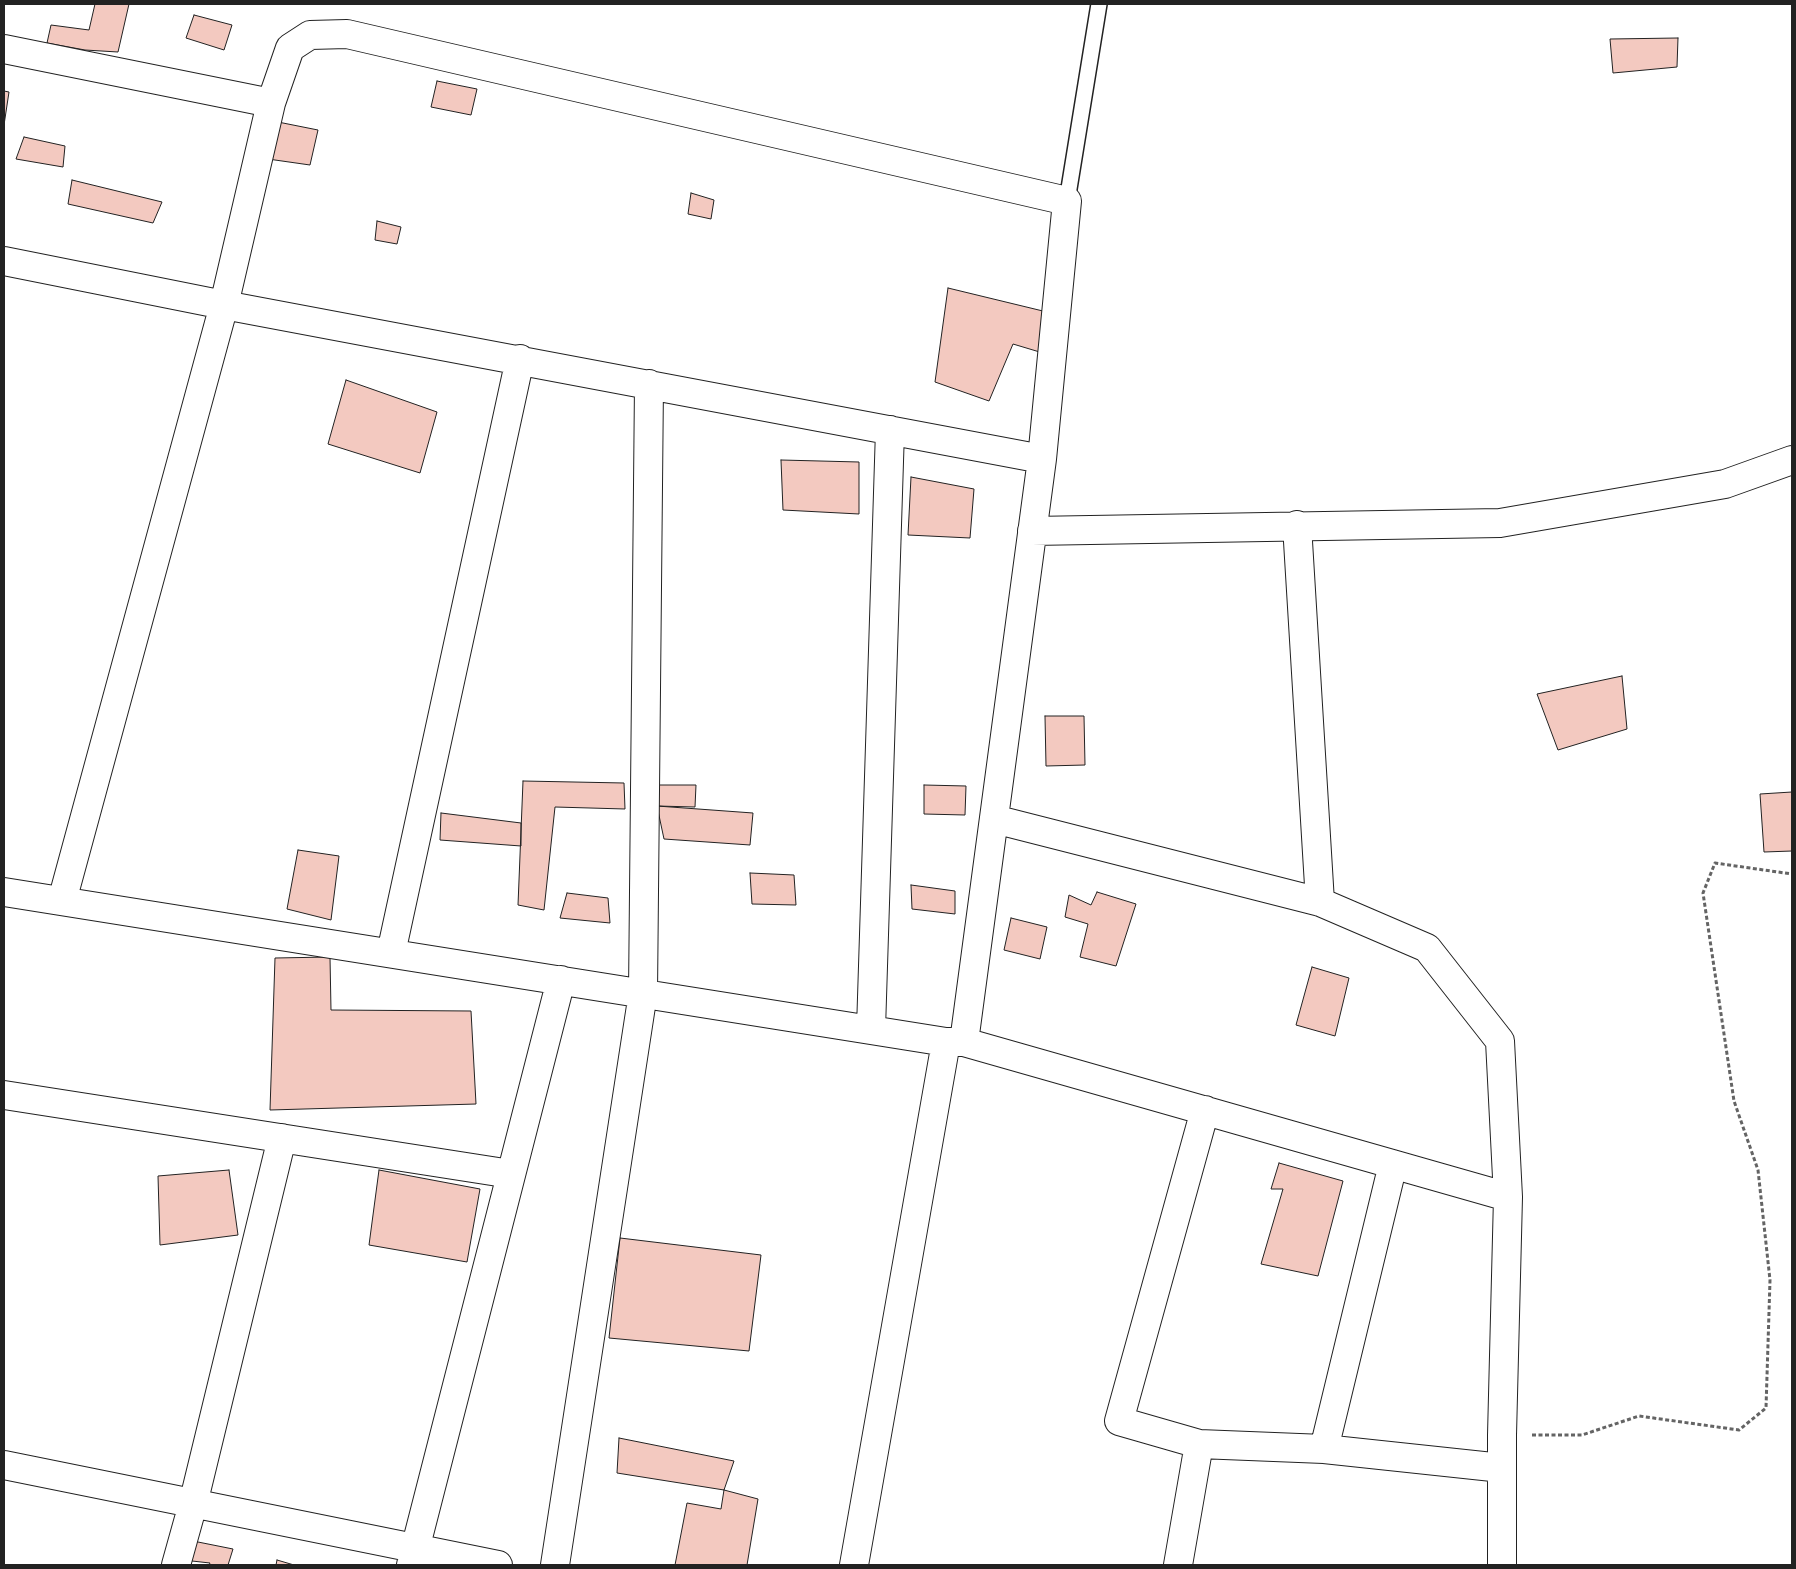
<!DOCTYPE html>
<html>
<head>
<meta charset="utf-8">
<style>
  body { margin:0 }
  #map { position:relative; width:1796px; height:1569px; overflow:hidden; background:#fff; font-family:"Titillium Web",sans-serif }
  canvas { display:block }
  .frame { position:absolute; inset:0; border:5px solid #222; pointer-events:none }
</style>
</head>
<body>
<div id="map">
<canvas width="1796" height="1569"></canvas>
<div class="frame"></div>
</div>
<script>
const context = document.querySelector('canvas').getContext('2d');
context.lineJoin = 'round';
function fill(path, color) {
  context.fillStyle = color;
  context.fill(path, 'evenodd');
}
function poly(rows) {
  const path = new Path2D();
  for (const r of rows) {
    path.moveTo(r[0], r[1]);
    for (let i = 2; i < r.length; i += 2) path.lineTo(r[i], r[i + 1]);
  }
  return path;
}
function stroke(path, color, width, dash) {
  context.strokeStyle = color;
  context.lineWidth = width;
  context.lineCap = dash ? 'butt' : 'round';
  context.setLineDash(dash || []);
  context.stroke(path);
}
const building = poly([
  [95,4,129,4,118,52,85,50,47,43,51,25,89,30,95,4],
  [194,15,232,25,224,50,186,38,194,15],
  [1678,38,1677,67,1613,73,1610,39,1678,38],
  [437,81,477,89,471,115,431,107,437,81],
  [4,91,9,92,4,125,4,91],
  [273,121,318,130,310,165,268,159,273,121],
  [24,137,65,146,63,167,16,159,24,137],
  [72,180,162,202,153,223,68,204,72,180],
  [691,193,714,200,711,219,688,214,691,193],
  [377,221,401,227,397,244,375,240,377,221],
  [948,288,1047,312,1043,353,1013,344,989,401,935,382,948,288],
  [346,380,437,412,420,473,328,444,346,380],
  [781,460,859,462,859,514,783,510,781,460],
  [911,477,974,489,970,538,908,535,911,477],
  [1622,676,1627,729,1558,750,1537,694,1622,676],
  [1045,716,1084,716,1085,765,1046,766,1045,716],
  [523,781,624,783,625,809,555,807,544,910,518,905,523,781],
  [657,785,696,785,695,807,657,806,657,785],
  [924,785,966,786,965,815,924,814,924,785],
  [1792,792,1792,851,1764,852,1760,794,1792,792],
  [657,806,753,813,750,845,664,839,657,806],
  [441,813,521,823,521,846,440,840,441,813],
  [298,850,339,856,331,920,287,909,298,850],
  [750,873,794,875,796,905,752,904,750,873],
  [911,885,955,891,955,914,912,909,911,885],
  [1097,892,1136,904,1116,966,1080,957,1088,924,1065,917,1069,895,1091,905,1097,892],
  [567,893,608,898,610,923,560,918,567,893],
  [1011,918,1047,927,1040,959,1004,950,1011,918],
  [330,957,331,1010,471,1011,476,1104,270,1110,275,958,330,957],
  [1312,967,1349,978,1335,1036,1296,1025,1312,967],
  [1279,1163,1343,1181,1318,1276,1261,1264,1283,1189,1271,1189,1279,1163],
  [229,1170,238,1235,160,1245,158,1176,229,1170],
  [379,1170,480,1189,467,1262,369,1245,379,1170],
  [620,1238,761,1255,749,1351,609,1338,620,1238],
  [619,1438,734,1461,724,1490,617,1473,619,1438],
  [724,1490,758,1499,747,1565,675,1565,687,1503,721,1509,724,1490],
  [188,1540,233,1549,228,1565,209,1565,210,1563,183,1560,188,1540],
  [277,1560,294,1565,276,1565,277,1560]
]);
fill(building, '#f3c9c0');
stroke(building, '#222', 1);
const service = poly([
  [1067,201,1099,4]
]);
const minor = poly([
  [4,49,271,103],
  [4,261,224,305,1042,459],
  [1297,525,1320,902],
  [1032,531,1500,523,1725,484,1792,460],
  [994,819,1320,902,1427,948,1500,1041,1508,1197,1502,1435,1502,1565],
  [4,892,946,1042,964,1042,1508,1197],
  [62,901,224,305,271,103,290,48,310,35,347,34,1067,201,1042,459,964,1042],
  [391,953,520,359],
  [871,1029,890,430],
  [4,1095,511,1174],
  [1205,1110,1119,1421,1199,1444,1324,1449,1502,1468],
  [1324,1449,1393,1164],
  [4,1465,498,1565],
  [176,1565,193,1504,282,1138],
  [411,1565,561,980],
  [555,1565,643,993,649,384],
  [854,1565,946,1042],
  [1178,1565,1199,1444]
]);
stroke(service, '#222', 18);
stroke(minor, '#222', 30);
stroke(poly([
  [1532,1435,1582,1435,1639,1416,1739,1430,1766,1408,1770,1280,1758,1170,1734,1101,1703,893,1715,863,1792,874]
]), '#646464', 3, [4, 2.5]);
stroke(service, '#fff', 15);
stroke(minor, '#fff', 28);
</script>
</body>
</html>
